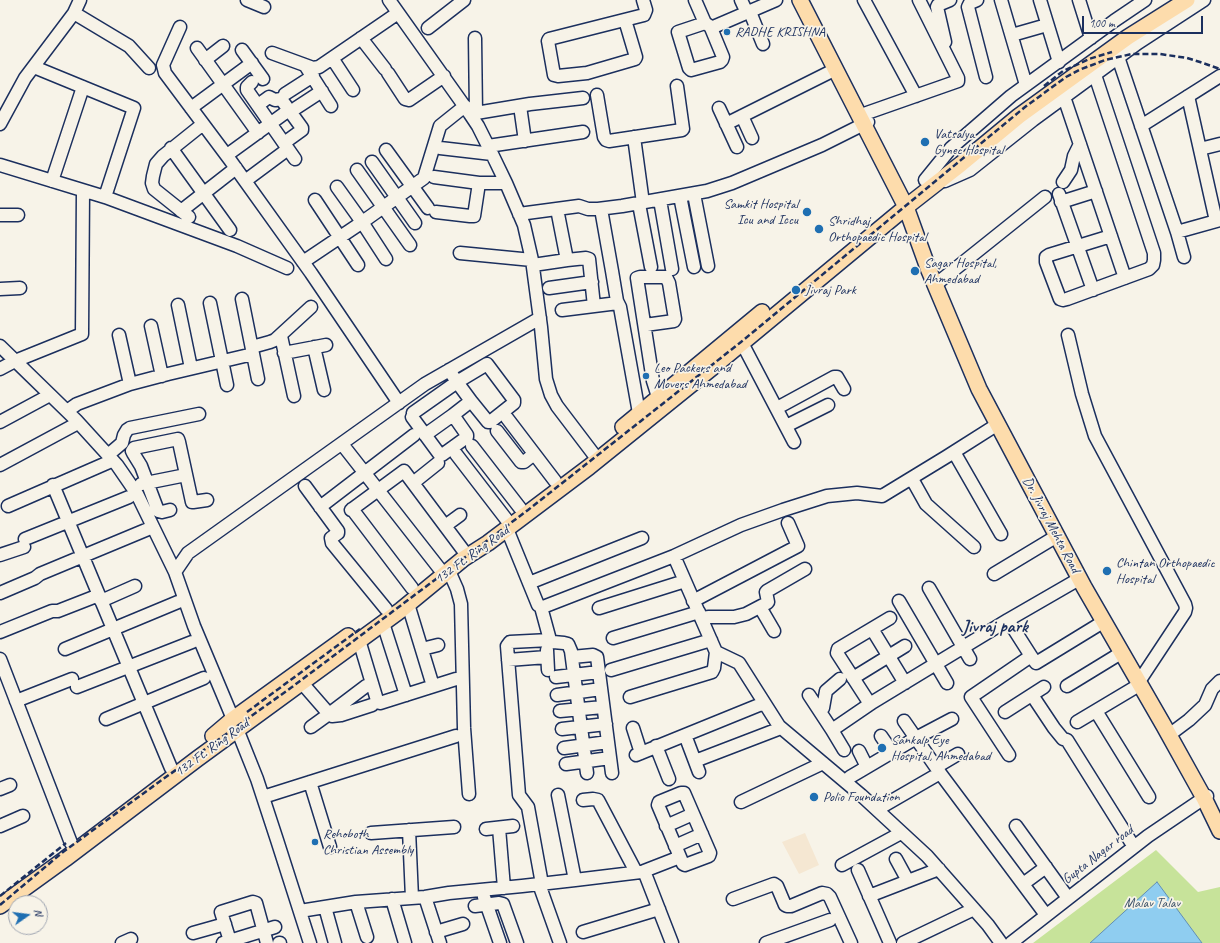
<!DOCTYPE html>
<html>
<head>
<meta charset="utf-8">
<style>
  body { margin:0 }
  #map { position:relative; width:1220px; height:943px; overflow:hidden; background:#f7f3e8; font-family:Caveat,sans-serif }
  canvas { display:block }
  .north { position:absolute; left:8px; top:895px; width:40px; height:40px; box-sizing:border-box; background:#f7f3e8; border:1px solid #9fa5b1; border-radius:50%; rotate:76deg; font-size:11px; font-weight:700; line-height:16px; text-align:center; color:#1b2f5e }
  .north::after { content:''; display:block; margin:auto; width:14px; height:18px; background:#1f6fb2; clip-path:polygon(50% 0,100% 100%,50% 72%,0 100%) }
  .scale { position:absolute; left:1082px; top:16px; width:121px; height:18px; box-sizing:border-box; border:2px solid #1b2f5e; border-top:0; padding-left:5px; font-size:12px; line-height:14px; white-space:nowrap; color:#1b2f5e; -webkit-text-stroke:3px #f7f3e8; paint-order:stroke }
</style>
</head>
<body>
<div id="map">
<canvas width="1220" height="943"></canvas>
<div class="north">N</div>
<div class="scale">100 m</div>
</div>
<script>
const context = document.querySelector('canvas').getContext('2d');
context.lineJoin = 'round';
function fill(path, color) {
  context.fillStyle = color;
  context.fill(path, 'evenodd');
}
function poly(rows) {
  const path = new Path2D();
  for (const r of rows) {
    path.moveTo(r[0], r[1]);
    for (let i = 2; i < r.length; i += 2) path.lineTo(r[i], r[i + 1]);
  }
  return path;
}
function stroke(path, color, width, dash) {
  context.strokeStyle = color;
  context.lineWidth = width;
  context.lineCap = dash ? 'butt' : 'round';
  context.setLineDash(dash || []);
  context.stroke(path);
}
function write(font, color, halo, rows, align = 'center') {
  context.font = font + ' Caveat,sans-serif';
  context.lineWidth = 3.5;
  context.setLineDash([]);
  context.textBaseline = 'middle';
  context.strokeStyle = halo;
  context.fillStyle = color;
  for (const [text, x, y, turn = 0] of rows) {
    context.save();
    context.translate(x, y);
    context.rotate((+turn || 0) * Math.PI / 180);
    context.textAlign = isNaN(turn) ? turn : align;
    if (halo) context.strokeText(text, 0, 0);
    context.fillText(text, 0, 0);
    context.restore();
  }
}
fill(poly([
  [805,833,819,865,799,874,782,842]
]), '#f5e7d2');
fill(poly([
  [1156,850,1198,892,1220,887,1220,943,1033,943]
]), '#c7e39a');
const water = poly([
  [1157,882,1202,943,1090,943,1157,882]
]);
fill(water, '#8fcdf0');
stroke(water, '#618eb6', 1);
const minor = poly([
  [247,0,264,7],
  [389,0,470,114,478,126,492,154,506,183,524,225,532,260,541,327,546,379,551,395,557,406,598,460],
  [695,0,705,23,711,27],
  [741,0,747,13],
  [864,0,916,96],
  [977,0,970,3,968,7,986,77],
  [1001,0,1026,85],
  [1040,0,1059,62],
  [1079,0,1091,38],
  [750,12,763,44],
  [74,13,129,46,149,68],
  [625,20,636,57,635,59,587,73,558,76,554,75,548,41,549,39,644,15,646,10,643,0],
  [705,23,678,32,689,68,691,70,720,62,722,60,723,57,711,28,776,0],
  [180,27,163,65,165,73,230,160,311,273,399,403],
  [428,28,464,0],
  [1012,35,1047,25],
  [361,38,385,69],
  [475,38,476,113],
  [945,42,937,7,938,5,950,0],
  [197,48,258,133],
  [242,50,263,79],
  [272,53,313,68,319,67,398,13],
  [1118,57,1177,232,1220,220],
  [332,58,353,90],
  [205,60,223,46],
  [305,65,331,106],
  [34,67,134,108,105,197],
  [388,73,405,99,409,100,444,76],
  [1095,75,1154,253,1154,260,1153,265,1149,269,1067,299,1063,300,1060,299,1046,262,1046,257,1049,255,1111,236],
  [252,82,247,87,247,90,295,159],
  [285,94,313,76],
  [597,95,604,137,606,140,609,141,682,130,683,129,677,86],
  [1188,96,1216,221],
  [1064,97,1125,278],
  [258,105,269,97,275,100,281,99,302,128,302,130,284,143],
  [520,106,525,141],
  [191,108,252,63],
  [296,108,322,91],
  [719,108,737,147],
  [470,114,530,104,583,98],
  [864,114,958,81,958,78,919,0],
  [742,116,752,138],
  [0,124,25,78,74,13,80,0],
  [726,124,836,69],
  [1141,126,1220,76],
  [634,137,643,203],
  [488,146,583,132],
  [171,148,230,230],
  [440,148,492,154],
  [1200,149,1220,144],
  [386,150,428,208],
  [227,155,289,110],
  [372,162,415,223],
  [0,165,105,197,237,246,287,268],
  [357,170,410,245],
  [434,177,479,183,506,183],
  [925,180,951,148,1011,96,1114,21,1145,0],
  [52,181,83,87],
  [245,181,288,149],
  [945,181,970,170,1033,120,1138,43,1204,0],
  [1063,182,1071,170,1074,156,1080,144],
  [337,187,362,222,386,259],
  [694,194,708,266],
  [1059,194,1093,290],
  [680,196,694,267],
  [315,200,358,265],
  [660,200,672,269],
  [1061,202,1096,191],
  [639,204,651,267],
  [601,209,612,271,617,301,620,307,639,413],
  [181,211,236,168],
  [436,212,470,216,474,216,479,183],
  [519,214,579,206,588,209,598,209,622,206,707,191,732,183,822,145,868,122],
  [0,215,18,215],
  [189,217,154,189,152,183,153,176,156,164,163,156,203,124],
  [1177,232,1184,257],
  [460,253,532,260],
  [303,262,361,223,424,178,440,126,465,106],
  [533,265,567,260,557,209],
  [940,281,1045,197],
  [549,288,592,282],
  [0,289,20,288],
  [242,299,258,379],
  [210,303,227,385],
  [178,305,191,368],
  [594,306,618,303],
  [562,310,594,306,589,259,586,258,567,260],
  [645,325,674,321,675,319,669,283,666,277,640,277,637,278,653,381,658,397],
  [151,326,162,376],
  [119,335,130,384],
  [1068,335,1082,394,1095,436,1185,604,1186,608,1185,612,1142,677],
  [281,336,294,396],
  [742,343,794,442],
  [0,346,76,420,117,465,137,494,175,572,194,626,233,719,257,779,277,840,310,943],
  [252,347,270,342,275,340,311,307],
  [314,347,324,390],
  [284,353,326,345],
  [0,369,15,361,82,334,83,191],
  [777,408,834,377,837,377,844,389],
  [67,411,77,404,130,384,168,374,253,354],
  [413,413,457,382,487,364,514,400,514,403,490,422,488,422,471,401,457,382,449,370],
  [412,417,440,455,442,455,467,437,467,435,453,415,471,401],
  [507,418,555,481],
  [0,422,50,395],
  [786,426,828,405],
  [497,431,521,462,524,462,534,454],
  [425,435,453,415],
  [342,444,439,568],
  [472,446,520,508],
  [954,452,1001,534],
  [456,454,506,519],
  [108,455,122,443,124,435,127,430,130,428,199,414],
  [0,465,78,423],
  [912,479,926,504,974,547],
  [413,483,438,463],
  [141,484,186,475],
  [53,485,171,768],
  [305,486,338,531,338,533,331,538,332,543,386,609],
  [8,506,109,462],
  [320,507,414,435],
  [352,509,412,588],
  [170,510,162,512,158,511,141,466,133,453,132,451,134,448,178,439,179,442,192,502,193,502,207,500],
  [351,510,404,471,463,550],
  [445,526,460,515],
  [507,529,538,605,541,607,543,607,674,556,741,525,783,510,827,496,857,493,882,496,946,457,998,424],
  [25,539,129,497],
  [0,555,24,547],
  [674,556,716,652,739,663,779,726,861,795,927,856,988,925,1001,943],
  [449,571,457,589,461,604,464,728,469,794],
  [175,572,188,553,425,384,540,318],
  [994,574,1057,536],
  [529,583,642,538],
  [929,588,970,659],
  [0,593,35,578,40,574,153,527],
  [101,601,135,586],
  [693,601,798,546,788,523],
  [899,601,947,683],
  [408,604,433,686],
  [541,607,550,640,553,642,564,643,568,644,571,651,587,773],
  [760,607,774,631],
  [599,608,685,581],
  [701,618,709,617,734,617,746,614,767,603,768,602,766,592,767,591,805,569],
  [383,623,406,695],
  [872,629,905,683],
  [0,632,52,611,58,611,99,595],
  [613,638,699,612],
  [359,640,377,700,380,703,456,679],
  [65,649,178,602],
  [422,649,438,645],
  [547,650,548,670],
  [1031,656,1036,663,1103,622],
  [572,657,593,655,597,657,612,773],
  [0,659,71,843],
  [508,660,547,657],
  [611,670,711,640],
  [556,677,599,672],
  [853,678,905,646],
  [302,683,329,714,332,716,341,715,372,705],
  [1067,686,1121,653],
  [77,687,192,642],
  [557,695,601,689],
  [809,695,832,730,873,702,1008,620],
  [1032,695,1054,728,1063,739,1067,740,1134,847],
  [630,697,712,672,714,668,716,652],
  [16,701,72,679],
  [870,704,837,653,838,649,890,618],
  [560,711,603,707],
  [820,711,823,708,826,691,840,679],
  [1096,711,1149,797],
  [1005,712,1044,687],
  [106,719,204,678],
  [904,721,940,773],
  [1077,722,1139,685],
  [311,727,329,714,366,686],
  [633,728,641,753],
  [562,729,606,724],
  [832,730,844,750],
  [1173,732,1189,720,1205,705,1212,689,1220,681],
  [685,735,699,772],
  [881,736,892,752],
  [656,746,669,779],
  [564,748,608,742],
  [859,751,867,767],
  [636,755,764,703],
  [1009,755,971,697,1031,656,1008,620,1079,579],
  [695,761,781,728],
  [566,764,610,758],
  [936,767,958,754],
  [850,777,916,738,952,719],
  [310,782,330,847],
  [0,789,10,785],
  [681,793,684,793,710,853,709,856,685,865,683,864,658,805,659,802,681,793],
  [263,797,456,736],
  [583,800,593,799,598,800,636,872],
  [741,802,823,763],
  [883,806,940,773,1046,915],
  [0,826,23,816],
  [666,826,693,814],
  [1016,826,1068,898],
  [499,828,504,888],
  [486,829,513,826],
  [409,830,412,898],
  [371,833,454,827],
  [675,846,702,834],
  [896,859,908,881],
  [842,865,901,833],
  [858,870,890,943],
  [575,880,641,872],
  [539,884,560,943],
  [542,884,528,807,519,795,507,646,510,642,550,640],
  [1023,884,1046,867],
  [869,896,939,869],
  [425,897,440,943],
  [484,897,500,943],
  [392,899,405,943],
  [733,899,774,884,777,886,785,905,787,906,791,906,822,893,827,894,830,897,851,943],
  [356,902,367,937],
  [475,906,499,903,503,904,517,943],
  [325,907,335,943],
  [300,911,356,902,425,897,449,893,522,886,575,880,558,795],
  [436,932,463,924],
  [583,932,659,909],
  [193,933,225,924],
  [230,941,221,912,253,902,256,903,267,943],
  [122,943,131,939],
  [223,943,275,927],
  [279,943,280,943],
  [672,943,644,871,680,857],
  [766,943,830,920],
  [903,943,974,909],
  [1011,943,1148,836,1207,796]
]);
const major = poly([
  [800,0,906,207,928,268,979,389,1084,587,1164,726,1204,798,1220,831],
  [623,427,762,312],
  [213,736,233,719,348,636],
  [0,906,65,859,197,759,401,610,463,559,488,543,589,467,713,367,906,207,961,164,1019,116,1128,37,1187,0]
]);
stroke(minor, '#1b2f5e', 15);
stroke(major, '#1b2f5e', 18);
stroke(minor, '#f7f3e8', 12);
stroke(major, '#fddcac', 15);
stroke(poly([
  [1044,86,1063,71,1089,59,1112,52],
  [247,712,360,629],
  [0,896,66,843],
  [0,905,63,852,159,782,292,687,528,510,741,342,1025,107,1066,77,1079,70,1105,60,1132,54,1160,54,1187,58,1200,62,1220,69]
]), '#1b2f5e', 2.5, [6, 3]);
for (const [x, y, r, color] of [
  [727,32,4,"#1f6fb2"],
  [925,142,5,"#1f6fb2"],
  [807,212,5,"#1f6fb2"],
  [819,229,5,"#1f6fb2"],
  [915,271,5,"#1f6fb2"],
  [796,290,5,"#1f6fb2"],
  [646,376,4,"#1f6fb2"],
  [1107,571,5,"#1f6fb2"],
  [882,748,5,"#1f6fb2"],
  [814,797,5,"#1f6fb2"],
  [315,842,4,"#1f6fb2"]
]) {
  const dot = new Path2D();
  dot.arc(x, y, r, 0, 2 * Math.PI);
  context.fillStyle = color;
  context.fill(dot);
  stroke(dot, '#f7f3e8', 1.5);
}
write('14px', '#1b2f5e', '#f7f3e8', [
  ["RADHE KRISHNA",735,32],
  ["Vatsalya",934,134],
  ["Gynec Hospital",934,150],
  ["Samkit Hospital",798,204,"right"],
  ["Icu and Iccu",798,220,"right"],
  ["Shridhaj",828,221],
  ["Orthopaedic Hospital",828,237],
  ["Sagar Hospital,",924,263],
  ["Ahmedabad",924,279],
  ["Jivraj Park",805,290],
  ["Leo Packers and",654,368],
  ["Movers Ahmedabad",654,384],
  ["Chintan Orthopaedic",1116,563],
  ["Hospital",1116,579],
  ["Sankalp Eye",891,740],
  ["Hospital, Ahmedabad",891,756],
  ["Polio Foundation",823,797],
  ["Rehoboth",323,834],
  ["Christian Assembly",323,850]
], 'left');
write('14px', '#1b2f5e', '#f7f3e8', [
  ["Dr. Jivraj Mehta Road",1051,525,62],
  ["132 Ft. Ring Road",472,555,-36],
  ["132 Ft. Ring Road",212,748,-36],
  ["Gupta Nagar road",1098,855,-38]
]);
write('14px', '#3d536a', '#f7f3e8', [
  ["Malav Talav",1152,903]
]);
write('bold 18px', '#1b2f5e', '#f7f3e8', [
  ["Jivraj park",995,627]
]);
</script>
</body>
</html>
